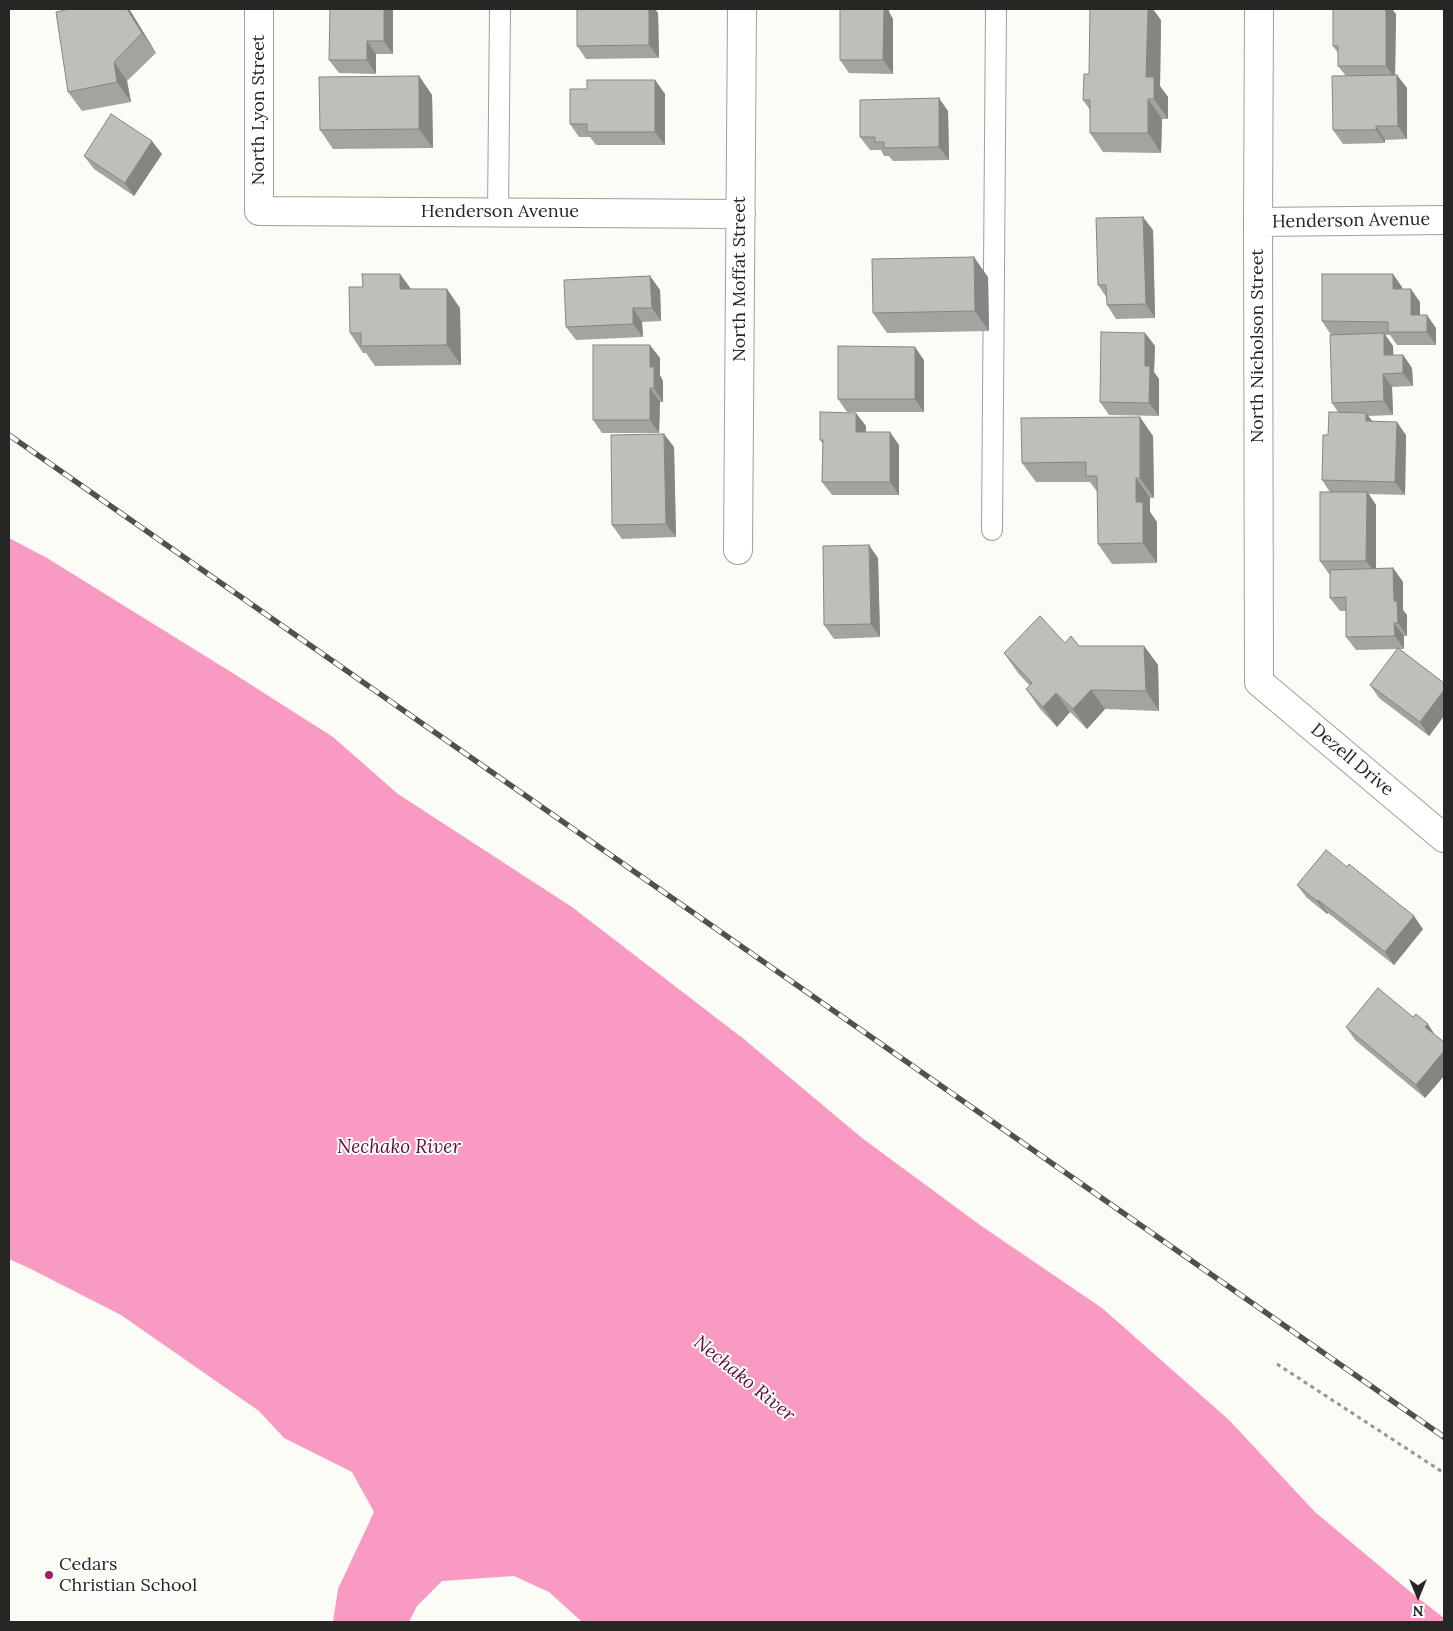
<!DOCTYPE html>
<html>
<head>
<meta charset="utf-8">
<style>
  body { margin:0 }
  #map { position:relative; width:1453px; height:1631px; overflow:hidden; background:#fbfcf6; font-family:Lora,serif }
  canvas { display:block }
  .frame { position:absolute; inset:0; border:10px solid #262624; pointer-events:none }
  .north { position:absolute; left:1393px; top:1571px; width:50px; height:50px; -webkit-text-stroke:4px #fff; paint-order:stroke; rotate:180deg; font-size:14px; font-weight:700; line-height:20px; text-align:center; color:#262624 }
  .north::after { content:''; display:block; margin:auto; width:18px; height:22px; background:#262624; clip-path:polygon(50% 0,100% 100%,50% 72%,0 100%) }
</style>
</head>
<body>
<div id="map">
<canvas width="1453" height="1631"></canvas>
<div class="frame"></div>
<div class="north">N</div>
</div>
<script>
const context = document.querySelector('canvas').getContext('2d');
context.lineJoin = 'round';
function fill(path, color) {
  context.fillStyle = color;
  context.fill(path, 'evenodd');
}
function poly(rows) {
  const path = new Path2D();
  for (const r of rows) {
    path.moveTo(r[0], r[1]);
    for (let i = 2; i < r.length; i += 2) path.lineTo(r[i], r[i + 1]);
  }
  return path;
}
function stroke(path, color, width, dash) {
  context.strokeStyle = color;
  context.lineWidth = width;
  context.lineCap = dash ? 'butt' : 'round';
  context.setLineDash(dash || []);
  context.stroke(path);
}
function write(font, color, halo, rows, align = 'center') {
  context.font = font + ' Lora,serif';
  context.lineWidth = 4;
  context.setLineDash([]);
  context.textBaseline = 'middle';
  context.strokeStyle = halo;
  context.fillStyle = color;
  for (const [text, x, y, turn = 0] of rows) {
    context.save();
    context.translate(x, y);
    context.rotate((+turn || 0) * Math.PI / 180);
    context.textAlign = isNaN(turn) ? turn : align;
    if (halo) context.strokeText(text, 0, 0);
    context.fillText(text, 0, 0);
    context.restore();
  }
}
fill(poly([
  [9,538,47,558,231,672,333,737,398,794,572,907,745,1040,862,1138,980,1225,1102,1308,1229,1420,1315,1512,1413,1594,1444,1618,1444,1622,582,1622,549,1592,514,1576,442,1581,417,1606,409,1622,333,1622,338,1589,374,1512,352,1472,284,1438,259,1411,121,1315,29,1268,9,1259]
]), '#f99ac3');
const service = poly([
  [498,212,500,9],
  [992,530,996,9]
]);
const minor = poly([
  [259,9,259,211,741,214],
  [1259,9,1258,222,1259,682,1444,838],
  [1258,222,1444,220],
  [738,550,742,9]
]);
stroke(service, '#9f9f9b', 22);
stroke(minor, '#9f9f9b', 30);
stroke(poly([
  [1277,1364,1444,1473]
]), '#969692', 3, [4, 4]);
stroke(service, '#fff', 20);
stroke(minor, '#fff', 28);
const rail = poly([
  [9,435,1444,1437]
]);
stroke(rail, '#50504d', 5.5);
stroke(rail, '#fff', 4, [11]);
fill(poly([
  [393,9,393,54,376,54,376,74,339,73,329,60],
  [577,9,655,9,658,13,659,58,586,59,577,46],
  [131,12,156,53,127,81,131,102,82,111,68,92],
  [889,12,893,19,893,74,849,73,840,60],
  [1396,14,1395,75,1407,88,1407,139,1385,140,1385,143,1343,144,1333,130,1346,76,1338,66,1338,53,1333,46],
  [1161,20,1160,86,1168,97,1168,119,1162,119,1161,153,1103,152,1090,133,1090,110,1083,100,1089,74],
  [419,76,432,95,433,148,333,149,320,130],
  [655,80,665,94,665,145,596,145,590,137,579,137,570,124,587,89],
  [948,111,949,160,893,161,889,156,884,156,881,150,870,150,860,137],
  [162,154,134,196,94,169,84,156],
  [1153,230,1155,318,1116,319,1107,305,1107,298,1098,285],
  [650,276,660,290,661,321,642,322,643,337,576,340,566,327],
  [988,277,989,331,887,333,873,313],
  [1402,287,1402,289,1420,302,1420,315,1436,328,1436,345,1397,345,1390,335,1385,335,1393,346,1393,355,1403,355,1412,368,1413,386,1392,387,1393,415,1368,416,1372,421,1406,435,1405,495,1369,494,1376,505,1376,569,1393,568,1403,582,1403,610,1407,615,1407,636,1404,636,1404,649,1400,649,1444,683,1444,716,1429,736,1379,698,1370,685,1397,649,1356,650,1346,637,1346,611,1340,611,1330,598,1330,574,1329,574,1320,561,1330,492,1322,480,1328,435,1338,412,1332,403,1331,335,1322,321],
  [411,289,460,308,461,365,375,366,366,353,363,353,350,333],
  [1145,333,1155,346,1154,372,1159,379,1159,416,1109,415,1100,402],
  [660,358,660,375,663,381,663,402,660,402,659,433,602,433,593,420],
  [924,360,924,412,847,412,838,399],
  [866,426,866,432,899,445,899,495,832,495,822,482,823,444,820,440],
  [1153,436,1154,498,1150,498,1150,512,1157,522,1157,563,1112,564,1098,544,1098,493,1090,482,1036,482,1022,463],
  [674,447,676,537,622,539,612,525],
  [878,558,880,637,834,639,824,625],
  [1065,643,1079,646,1144,646,1158,665,1159,711,1105,709,1087,729,1070,712,1057,727,1040,709,1026,689,1030,686,1018,673,1004,653],
  [1297,885,1423,929,1394,965,1328,913,1327,914,1307,898],
  [1413,1017,1444,1042,1444,1076,1425,1098,1355,1040,1346,1027]
]), '#a3a4a0');
fill(poly([
  [127,9,129,9,131,12,156,53,142,33],
  [384,9,393,9,393,54,384,41],
  [649,9,655,9,658,13,659,58,649,45],
  [881,9,889,9,889,12,893,19,893,74,883,60],
  [1148,9,1153,9,1161,20,1160,86,1168,97,1168,119,1154,99,1146,77],
  [1386,9,1392,9,1396,14,1395,79,1386,66],
  [367,41,376,54,376,74,367,60],
  [114,62,127,81,131,102,117,82],
  [1397,75,1407,88,1407,139,1398,126],
  [419,76,432,95,433,148,419,129],
  [655,80,665,94,665,145,655,132],
  [939,98,948,111,949,160,939,147],
  [1148,99,1162,119,1161,153,1148,133],
  [1376,126,1385,140,1385,143,1376,130],
  [152,141,162,154,134,196,125,183],
  [1143,217,1153,230,1155,318,1146,304],
  [974,257,988,277,989,331,975,311],
  [400,274,414,293,400,289],
  [1393,274,1402,287,1402,302,1393,289],
  [650,276,660,290,661,321,652,308],
  [447,289,460,308,461,365,447,345],
  [1411,289,1420,302,1420,328,1411,315],
  [633,308,642,322,643,337,633,324],
  [1427,315,1436,328,1436,345,1427,332],
  [1145,333,1155,346,1154,372,1159,379,1159,416,1149,403,1145,366],
  [1384,333,1393,346,1394,369,1384,355],
  [650,345,660,358,660,375,663,381,663,402,654,388,650,367],
  [915,347,924,360,924,412,915,399],
  [1403,355,1412,368,1413,386,1403,373],
  [1383,374,1392,387,1393,415,1384,401],
  [650,388,660,402,659,433,650,420],
  [856,413,866,426,865,445,856,432],
  [1366,413,1376,426,1366,421],
  [1140,417,1153,436,1154,498,1140,478],
  [1397,422,1406,435,1405,495,1395,482],
  [890,432,899,445,899,495,890,482],
  [664,434,674,447,676,537,666,524],
  [1136,478,1150,498,1150,512,1157,522,1157,563,1143,543,1136,502],
  [1367,492,1376,505,1376,574,1366,561],
  [869,545,878,558,880,637,871,624],
  [1393,568,1403,582,1403,610,1407,615,1407,636,1398,623,1394,601],
  [1394,623,1404,636,1404,649,1395,636],
  [1144,646,1158,665,1159,711,1146,691],
  [1091,690,1105,709,1087,729,1073,709],
  [1444,690,1444,716,1429,736,1420,722],
  [1056,693,1070,712,1057,727,1043,707],
  [1318,900,1328,913,1327,914,1317,901],
  [1414,916,1423,929,1394,965,1385,952],
  [1428,1024,1437,1038,1425,1027],
  [1444,1051,1444,1076,1425,1098,1416,1085]
]), '#858682');
const building = poly([
  [70,9,127,9,142,33,114,62,117,82,68,92,56,12,70,9],
  [330,9,384,9,384,41,367,41,367,60,329,60,330,9],
  [577,9,649,9,649,45,577,46,577,9],
  [840,9,884,9,883,60,840,60,840,9],
  [1090,9,1148,9,1146,77,1154,77,1154,99,1148,99,1148,133,1090,133,1090,100,1083,100,1084,74,1089,74,1090,9],
  [1333,9,1386,9,1386,66,1338,66,1338,46,1333,46,1333,9],
  [1397,75,1398,126,1376,126,1376,130,1333,130,1332,76,1397,75],
  [419,76,419,129,320,130,319,77,419,76],
  [587,80,655,80,655,132,587,132,587,124,570,124,570,89,587,89,587,80],
  [939,98,939,147,884,148,884,142,875,142,875,137,860,137,860,100,939,98],
  [111,114,152,141,125,183,84,156,111,114],
  [1143,217,1146,304,1107,305,1106,285,1098,285,1096,218,1143,217],
  [974,257,975,311,873,313,872,259,974,257],
  [362,274,400,274,400,289,447,289,447,345,361,346,361,333,350,333,349,287,363,287,362,274],
  [1322,274,1393,274,1393,289,1411,289,1411,315,1427,315,1427,332,1388,332,1388,322,1322,321,1322,274],
  [650,276,652,308,633,308,633,324,566,327,564,280,650,276],
  [1101,332,1145,333,1145,366,1150,366,1149,403,1100,402,1101,332],
  [1384,333,1384,355,1403,355,1403,373,1383,374,1384,401,1332,403,1330,335,1384,333],
  [593,345,650,345,650,367,654,367,654,388,650,388,650,420,593,420,593,345],
  [838,346,915,347,915,399,838,399,838,346],
  [820,412,856,413,856,432,890,432,890,482,822,482,823,440,820,440,820,412],
  [1329,412,1366,413,1366,421,1397,422,1395,482,1322,480,1323,435,1328,435,1329,412],
  [1140,417,1140,478,1136,478,1136,502,1143,502,1143,543,1098,544,1097,476,1086,476,1086,462,1022,463,1021,418,1140,417],
  [664,434,666,524,612,525,611,435,664,434],
  [1320,492,1367,492,1366,561,1320,561,1320,492],
  [869,545,871,624,824,625,823,546,869,545],
  [1393,568,1394,601,1397,601,1398,623,1394,623,1395,636,1346,637,1346,597,1330,598,1330,570,1393,568],
  [1040,616,1065,643,1071,636,1079,646,1144,646,1146,691,1091,690,1073,709,1056,693,1043,707,1026,689,1032,683,1004,653,1040,616],
  [1398,648,1444,683,1444,690,1420,722,1370,685,1398,648],
  [1326,850,1347,867,1349,864,1414,916,1385,952,1318,900,1317,901,1297,885,1326,850],
  [1378,988,1413,1017,1416,1014,1428,1024,1425,1027,1444,1042,1444,1051,1416,1085,1346,1027,1378,988]
]);
fill(building, '#bebfba');
stroke(building, '#858682', 1);
for (const [x, y, r, color] of [
  [49,1575,5,"#a31d68"]
]) {
  const dot = new Path2D();
  dot.arc(x, y, r, 0, 2 * Math.PI);
  context.fillStyle = color;
  context.fill(dot);
  stroke(dot, '#fff', 2);
}
write('18px', '#262624', '#fff', [
  ["North Lyon Street",259,110,-90],
  ["Henderson Avenue",500,212],
  ["Henderson Avenue",1351,221,-1],
  ["North Moffat Street",740,279,-90],
  ["North Nicholson Street",1258,346,-90],
  ["Dezell Drive",1352,760,40]
]);
write('18px', '#262624', '#fff', [
  ["Cedars",59,1565],
  ["Christian School",59,1586]
], 'left');
write('italic 19px', '#610e3c', '#fff', [
  ["Nechako River",399,1148],
  ["Nechako River",744,1379,39]
]);
</script>
</body>
</html>
